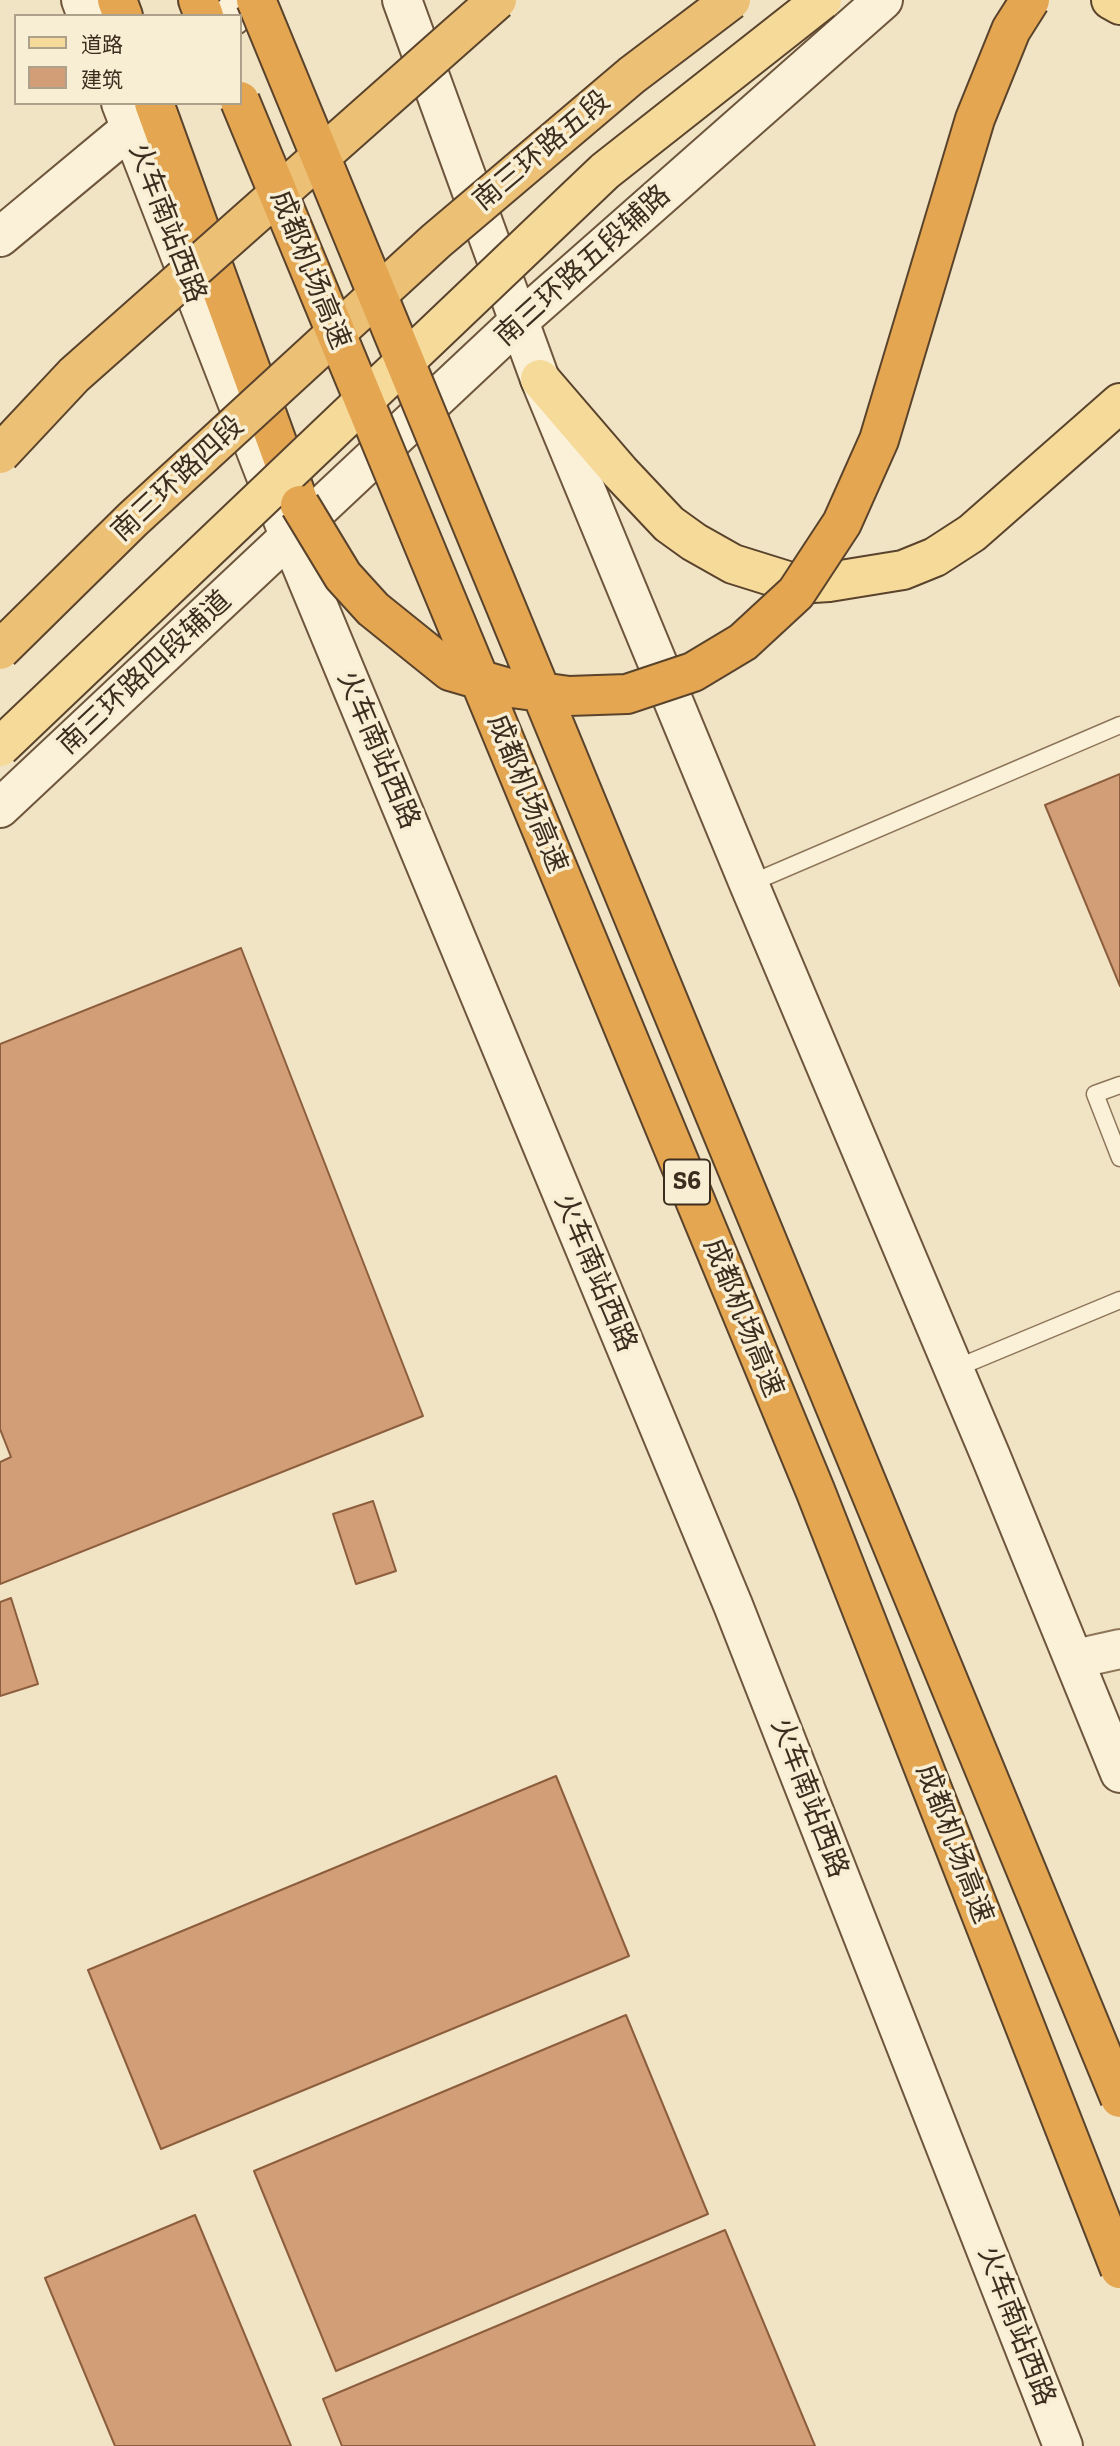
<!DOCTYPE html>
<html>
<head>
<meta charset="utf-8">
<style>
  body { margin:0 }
  #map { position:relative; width:1120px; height:2446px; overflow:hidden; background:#f1e4c4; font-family:"Zilla Slab","Noto Sans SC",serif }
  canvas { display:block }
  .legend { position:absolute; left:14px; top:14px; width:228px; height:91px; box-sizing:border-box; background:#f8eed4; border:2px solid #ada18b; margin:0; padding:9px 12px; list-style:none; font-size:21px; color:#3c2d1e }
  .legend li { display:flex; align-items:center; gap:14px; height:35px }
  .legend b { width:35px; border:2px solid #ada18b }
</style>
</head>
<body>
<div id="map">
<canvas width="1120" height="2446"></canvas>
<ul class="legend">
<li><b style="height:9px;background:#f5da9a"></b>道路</li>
<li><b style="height:19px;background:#d19e78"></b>建筑</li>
</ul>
</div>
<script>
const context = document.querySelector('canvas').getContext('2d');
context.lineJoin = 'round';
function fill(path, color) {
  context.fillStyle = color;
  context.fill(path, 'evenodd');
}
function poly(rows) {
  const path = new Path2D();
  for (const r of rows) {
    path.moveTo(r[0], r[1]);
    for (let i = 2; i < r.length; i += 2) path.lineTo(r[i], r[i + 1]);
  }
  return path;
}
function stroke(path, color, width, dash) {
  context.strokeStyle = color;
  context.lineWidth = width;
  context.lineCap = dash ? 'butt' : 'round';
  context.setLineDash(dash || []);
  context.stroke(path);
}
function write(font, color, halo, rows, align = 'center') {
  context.font = font + ' "Zilla Slab","Noto Sans SC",serif';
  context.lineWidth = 7;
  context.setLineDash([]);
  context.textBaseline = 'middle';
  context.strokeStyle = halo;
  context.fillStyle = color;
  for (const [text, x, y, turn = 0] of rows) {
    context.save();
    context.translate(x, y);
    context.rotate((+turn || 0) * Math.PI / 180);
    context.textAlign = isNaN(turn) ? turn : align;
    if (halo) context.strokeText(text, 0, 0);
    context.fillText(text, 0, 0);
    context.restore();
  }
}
const building = poly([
  [1120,774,1120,986,1045,805,1120,774],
  [241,948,423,1416,0,1584,0,1462,11,1457,0,1429,0,1044,241,948],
  [373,1501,396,1571,356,1584,333,1514,373,1501],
  [11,1598,38,1684,0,1696,0,1602,11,1598],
  [556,1776,629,1956,161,2149,88,1970,556,1776],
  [626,2015,708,2214,336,2371,254,2171,626,2015],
  [195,2215,291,2446,115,2446,45,2278,195,2215],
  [725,2230,815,2446,342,2446,323,2399,725,2230]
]);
fill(building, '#d19e78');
stroke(building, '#8d5e3d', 2);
const service = poly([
  [749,884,1120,725],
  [1120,1085,1095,1094,1120,1158],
  [954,1369,1120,1300]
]);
const tertiary = poly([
  [1075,1659,1120,1649]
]);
const secondary = poly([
  [81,0,87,16],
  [402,0,540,379,749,884,991,1457,1120,1773],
  [232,16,246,0],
  [121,103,290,538,733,1605,1063,2446],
  [0,237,131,128,147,110],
  [0,808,519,321,883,0]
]);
const primary = poly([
  [1111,0,1120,5],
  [540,379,620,472,669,524,694,542,733,564,797,584,829,582,903,570,935,557,972,533,1120,403]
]);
const motorway = poly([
  [117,0,123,16],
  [198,0,204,16],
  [154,103,299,503]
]);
stroke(service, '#8d7559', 19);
stroke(tertiary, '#8d7559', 42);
stroke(secondary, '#6e563c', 42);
stroke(primary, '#5a432d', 42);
stroke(motorway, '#5a432d', 42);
stroke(service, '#fbf1d8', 16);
stroke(tertiary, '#fbf1d8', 38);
stroke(secondary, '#fbf1d8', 38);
stroke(primary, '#f5da9a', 38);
stroke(motorway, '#e4a650', 38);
const primaryBridge = poly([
  [0,747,605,171,822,0]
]);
const trunkBridge = poly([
  [0,454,74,375,497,0],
  [0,650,133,519,436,241,632,75,731,0]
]);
const motorwayBridge = poly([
  [256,0,1120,2098],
  [240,101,815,1490,1120,2269],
  [300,505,343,576,373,609,450,671,505,687,569,696,627,694,693,672,743,642,796,593,842,523,879,440,975,119,1011,30,1030,0]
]);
stroke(primaryBridge, '#5a432d', 42, []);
stroke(trunkBridge, '#5a432d', 42, []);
stroke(motorwayBridge, '#5a432d', 42, []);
stroke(primaryBridge, '#f5da9a', 38);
stroke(trunkBridge, '#ecc075', 38);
stroke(motorwayBridge, '#e4a650', 38);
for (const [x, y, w] of [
  [687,1182,46]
]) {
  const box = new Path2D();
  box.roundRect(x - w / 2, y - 22.5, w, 45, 5);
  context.fillStyle = '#f8eed4';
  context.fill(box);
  stroke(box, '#3c2d1e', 2);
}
write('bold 26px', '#3c2d1e', null, [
  ["S6",687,1182]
]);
write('28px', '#3c2d1e', '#f8eed4', [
  ["南三环路五段",542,151,-40],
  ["火车南站西路",167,223,69],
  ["南三环路五段辅路",583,266,-42],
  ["成都机场高速",310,270,68],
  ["南三环路四段",178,479,-43],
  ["南三环路四段辅道",145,673,-43],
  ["火车南站西路",378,750,67],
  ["成都机场高速",527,794,68],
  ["火车南站西路",595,1273,67],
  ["成都机场高速",743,1318,68],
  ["火车南站西路",809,1798,69],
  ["成都机场高速",954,1844,69],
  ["火车南站西路",1016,2326,69]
]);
</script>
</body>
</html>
